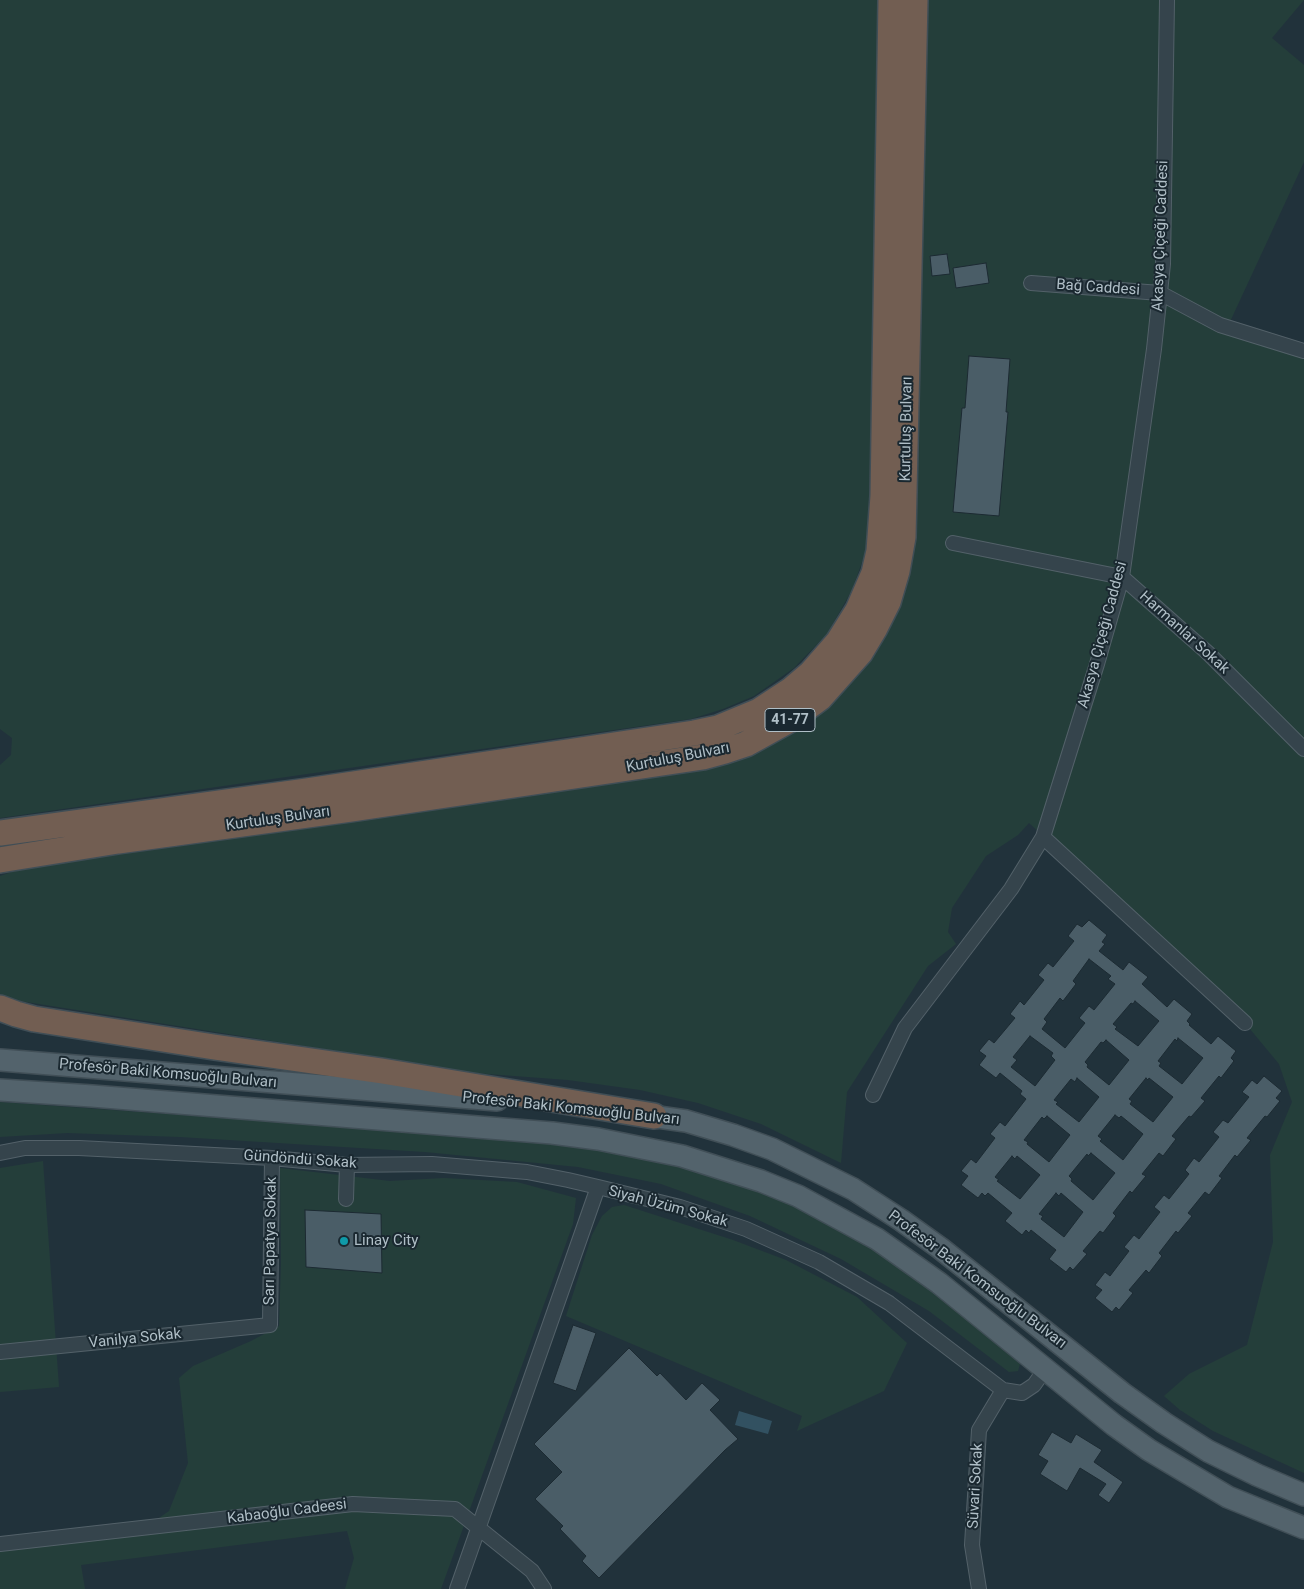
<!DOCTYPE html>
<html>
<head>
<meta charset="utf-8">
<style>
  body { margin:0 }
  canvas { display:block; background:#21323b }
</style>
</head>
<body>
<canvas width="1304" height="1589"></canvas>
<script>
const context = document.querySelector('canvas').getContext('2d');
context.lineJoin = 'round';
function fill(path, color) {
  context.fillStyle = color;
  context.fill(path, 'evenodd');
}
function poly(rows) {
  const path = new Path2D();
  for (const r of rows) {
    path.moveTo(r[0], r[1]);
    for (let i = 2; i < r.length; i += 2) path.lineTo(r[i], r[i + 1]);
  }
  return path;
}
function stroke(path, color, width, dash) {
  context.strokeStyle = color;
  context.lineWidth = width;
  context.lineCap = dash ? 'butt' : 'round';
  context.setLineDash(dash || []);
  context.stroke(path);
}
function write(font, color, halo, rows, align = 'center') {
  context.font = font + ' Roboto,sans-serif';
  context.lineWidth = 4;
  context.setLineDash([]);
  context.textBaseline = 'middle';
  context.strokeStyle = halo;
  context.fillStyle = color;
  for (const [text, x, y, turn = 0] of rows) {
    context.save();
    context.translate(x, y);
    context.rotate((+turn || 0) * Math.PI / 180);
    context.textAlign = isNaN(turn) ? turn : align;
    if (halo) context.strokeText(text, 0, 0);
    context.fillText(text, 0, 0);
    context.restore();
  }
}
fill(poly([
  [0,0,878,0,871,447,868,525,866,551,852,590,827,634,794,668,754,696,723,709,691,719,0,818,0,765,11,755,12,738,0,729],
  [926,0,1304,0,1272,38,1304,65,1304,162,1228,326,1304,351,1304,1473,1213,1431,1180,1410,1164,1396,1189,1374,1247,1345,1273,1242,1270,1155,1292,1102,1279,1064,1245,1023,1029,823,1018,835,986,856,952,908,948,932,956,944,928,966,847,1092,841,1163,761,1124,698,1103,640,1090,568,1080,474,1073,20,1001,0,994,0,876,29,866,159,849,421,810,702,765,878,637],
  [0,1102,533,1140,658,1158,759,1189,820,1217,883,1253,947,1299,1013,1356,1020,1364,1018,1371,1009,1372,929,1311,841,1259,750,1216,661,1184,578,1167,425,1152,180,1137,67,1133,0,1137],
  [43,1161,59,1387,0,1392,0,1168],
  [280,1168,390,1181,444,1178,517,1182,576,1198,573,1224,441,1589,345,1589,354,1558,347,1531,81,1565,85,1589,0,1589,0,1537,79,1542,140,1531,169,1511,188,1463,179,1378,193,1366,251,1341,279,1326,281,1264],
  [624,1205,733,1240,786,1260,857,1297,907,1343,884,1391,797,1431,802,1416,566,1316,592,1235,602,1216,612,1207]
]), '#243e3a');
fill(poly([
  [739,1411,772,1421,768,1434,735,1425]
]), '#325161');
const building = poly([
  [947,254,950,274,932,276,930,256,947,254],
  [986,263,989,283,956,288,953,268,986,263],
  [969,356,1010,359,1006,412,1008,412,999,516,953,512,962,408,965,408,969,356],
  [1089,920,1107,935,1102,942,1105,944,1099,951,1123,970,1129,962,1148,977,1142,984,1167,1007,1174,999,1192,1014,1187,1021,1190,1024,1189,1025,1211,1044,1218,1036,1236,1051,1231,1058,1234,1061,1221,1078,1219,1076,1201,1098,1205,1101,1191,1117,1189,1116,1172,1136,1176,1139,1163,1156,1159,1153,1142,1174,1146,1176,1132,1193,1130,1191,1113,1213,1116,1216,1103,1233,1100,1231,1083,1251,1087,1254,1073,1270,1070,1267,1066,1272,1049,1259,1056,1250,1031,1230,1029,1233,1026,1230,1022,1235,1005,1221,1012,1213,988,1193,985,1196,982,1193,978,1198,961,1185,968,1176,961,1171,971,1159,976,1163,995,1138,990,1134,1000,1122,1005,1126,1026,1099,1020,1094,1022,1091,1000,1073,996,1078,979,1065,986,1056,979,1051,989,1039,994,1043,1015,1018,1010,1014,1020,1001,1024,1005,1044,980,1038,975,1048,963,1053,967,1074,941,1068,936,1077,924,1082,927,1089,920],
  [1089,959,1111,976,1108,979,1115,984,1094,1010,1089,1006,1079,1018,1085,1023,1065,1048,1042,1029,1047,1022,1044,1019,1060,998,1063,1001,1076,984,1073,981,1089,959],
  [1135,1001,1159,1021,1138,1046,1115,1029,1117,1027,1113,1024,1131,1003,1133,1004,1135,1001],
  [1030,1036,1053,1053,1051,1056,1055,1060,1035,1086,1011,1067,1017,1060,1013,1057,1030,1036],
  [1178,1038,1203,1058,1182,1084,1159,1066,1161,1063,1158,1061,1175,1039,1177,1041,1178,1038],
  [1106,1040,1129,1060,1109,1085,1087,1067,1088,1065,1085,1062,1101,1042,1103,1043,1106,1040],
  [1077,1078,1099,1097,1079,1122,1056,1104,1058,1102,1054,1100,1071,1079,1075,1082,1077,1078],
  [1146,1078,1148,1080,1149,1078,1173,1097,1153,1122,1130,1104,1132,1101,1129,1099,1146,1078],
  [1115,1115,1119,1118,1121,1116,1143,1134,1123,1160,1100,1141,1102,1139,1098,1136,1115,1115],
  [1047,1116,1070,1135,1049,1162,1027,1144,1028,1142,1024,1140,1042,1117,1044,1119,1047,1116],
  [1091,1153,1115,1173,1093,1200,1071,1181,1072,1179,1069,1176,1087,1154,1088,1156,1091,1153],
  [1012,1156,1015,1159,1017,1156,1040,1175,1020,1199,997,1181,999,1180,995,1177,1012,1156],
  [1056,1193,1059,1196,1061,1193,1083,1212,1064,1237,1041,1219,1043,1216,1039,1214,1056,1193],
  [1264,1076,1282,1091,1276,1098,1280,1101,1267,1117,1265,1116,1247,1138,1251,1140,1237,1157,1235,1155,1219,1176,1222,1178,1209,1195,1205,1192,1188,1213,1192,1216,1178,1233,1176,1231,1159,1253,1162,1256,1149,1273,1146,1270,1129,1290,1133,1293,1119,1310,1116,1307,1112,1312,1095,1298,1102,1290,1095,1285,1105,1272,1110,1276,1129,1251,1124,1247,1134,1235,1139,1239,1160,1212,1154,1207,1164,1195,1169,1199,1189,1174,1185,1170,1194,1158,1199,1162,1219,1137,1213,1132,1223,1120,1228,1123,1249,1097,1242,1092,1252,1080,1257,1084,1264,1076],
  [305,1210,381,1214,382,1273,306,1267,305,1210],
  [573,1325,596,1333,576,1391,553,1383,573,1325],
  [629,1348,657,1376,660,1373,686,1400,702,1383,720,1400,710,1410,738,1439,725,1450,599,1578,582,1561,586,1556,560,1529,563,1526,535,1499,562,1472,534,1444,629,1348],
  [1052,1432,1071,1443,1076,1434,1102,1450,1094,1462,1123,1482,1109,1503,1098,1495,1106,1484,1080,1468,1067,1491,1040,1474,1048,1461,1038,1455,1052,1432]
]);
fill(building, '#4a5d67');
stroke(building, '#1c2a32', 1);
const street = poly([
  [1031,283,1160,293,1220,325,1304,351],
  [953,543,1122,577,1208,653,1304,749],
  [1043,837,1245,1023],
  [873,1095,905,1028,1011,889,1043,837,1097,664,1122,577,1154,349,1163,264,1167,0],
  [0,1153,25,1148,79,1148,272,1158,347,1165,432,1164,527,1172,568,1180,598,1187],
  [346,1199,347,1165],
  [0,1352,270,1325,272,1158],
  [0,1544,353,1504,455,1509,532,1571,544,1589],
  [457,1589,598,1187,680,1207,746,1229,819,1262,889,1303,1003,1390,1022,1393,1034,1385,1046,1368],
  [979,1589,972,1545,979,1430,1003,1390]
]);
const primary = poly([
  [0,1060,497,1100],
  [0,1090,92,1096,552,1133,598,1139,682,1156,761,1181,798,1196,877,1239,939,1283,1114,1425,1149,1450,1228,1497,1304,1528],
  [637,1114,686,1121,733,1135,772,1149,853,1189,901,1220,940,1248,1122,1393,1164,1423,1208,1451,1257,1475,1304,1495]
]);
const highway = poly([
  [0,833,307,791,694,733,718,728,759,711,791,690,811,673,838,642,858,610,874,573,879,551,883,496,891,0],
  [0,860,118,841,351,809,703,757,725,751,746,744,793,718,820,698,860,653,875,628,888,602,897,571,903,537,915,0],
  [0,1008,16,1014,34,1019,214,1047,382,1071,654,1116]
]);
stroke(street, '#536169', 16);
stroke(primary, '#414f57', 24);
stroke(highway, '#404e56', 28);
stroke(street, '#35444c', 14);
stroke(primary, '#53636c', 21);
stroke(highway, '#725e52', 25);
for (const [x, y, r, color] of [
  [344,1241,5,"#0f9aa8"]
]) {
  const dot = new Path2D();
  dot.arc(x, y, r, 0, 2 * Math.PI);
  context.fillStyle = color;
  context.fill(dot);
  stroke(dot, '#1a2830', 2);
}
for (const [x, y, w] of [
  [790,720,50]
]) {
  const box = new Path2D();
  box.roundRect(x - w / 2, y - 11.5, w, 23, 4);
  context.fillStyle = '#1a2830';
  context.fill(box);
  stroke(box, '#b0bfc7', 1);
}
write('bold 14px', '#b0bfc7', null, [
  ["41-77",790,720]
]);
write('15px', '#b0bfc7', '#1a2830', [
  ["Akasya Çiçeği Caddesi",1161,236,-88],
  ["Bağ Caddesi",1098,288,4],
  ["Kurtuluş Bulvarı",907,429,-89],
  ["Harmanlar Sokak",1184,633,42],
  ["Akasya Çiçeği Caddesi",1103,635,-75],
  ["Kurtuluş Bulvarı",678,758,-11],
  ["Kurtuluş Bulvarı",278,819,-8],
  ["Profesör Baki Komsuoğlu Bulvarı",168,1074,5],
  ["Profesör Baki Komsuoğlu Bulvarı",571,1109,6],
  ["Gündöndü Sokak",300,1160,4],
  ["Siyah Üzüm Sokak",668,1207,15],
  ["Sarı Papatya Sokak",271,1241,-89],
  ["Profesör Baki Komsuoğlu Bulvarı",977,1280,37],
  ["Vanilya Sokak",135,1339,-6],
  ["Süvari Sokak",976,1486,-87],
  ["Kabaoğlu Cadeesi",287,1512,-7]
]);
write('15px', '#b0bfc7', '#1a2830', [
  ["Linay City",354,1241]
], 'left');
</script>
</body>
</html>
